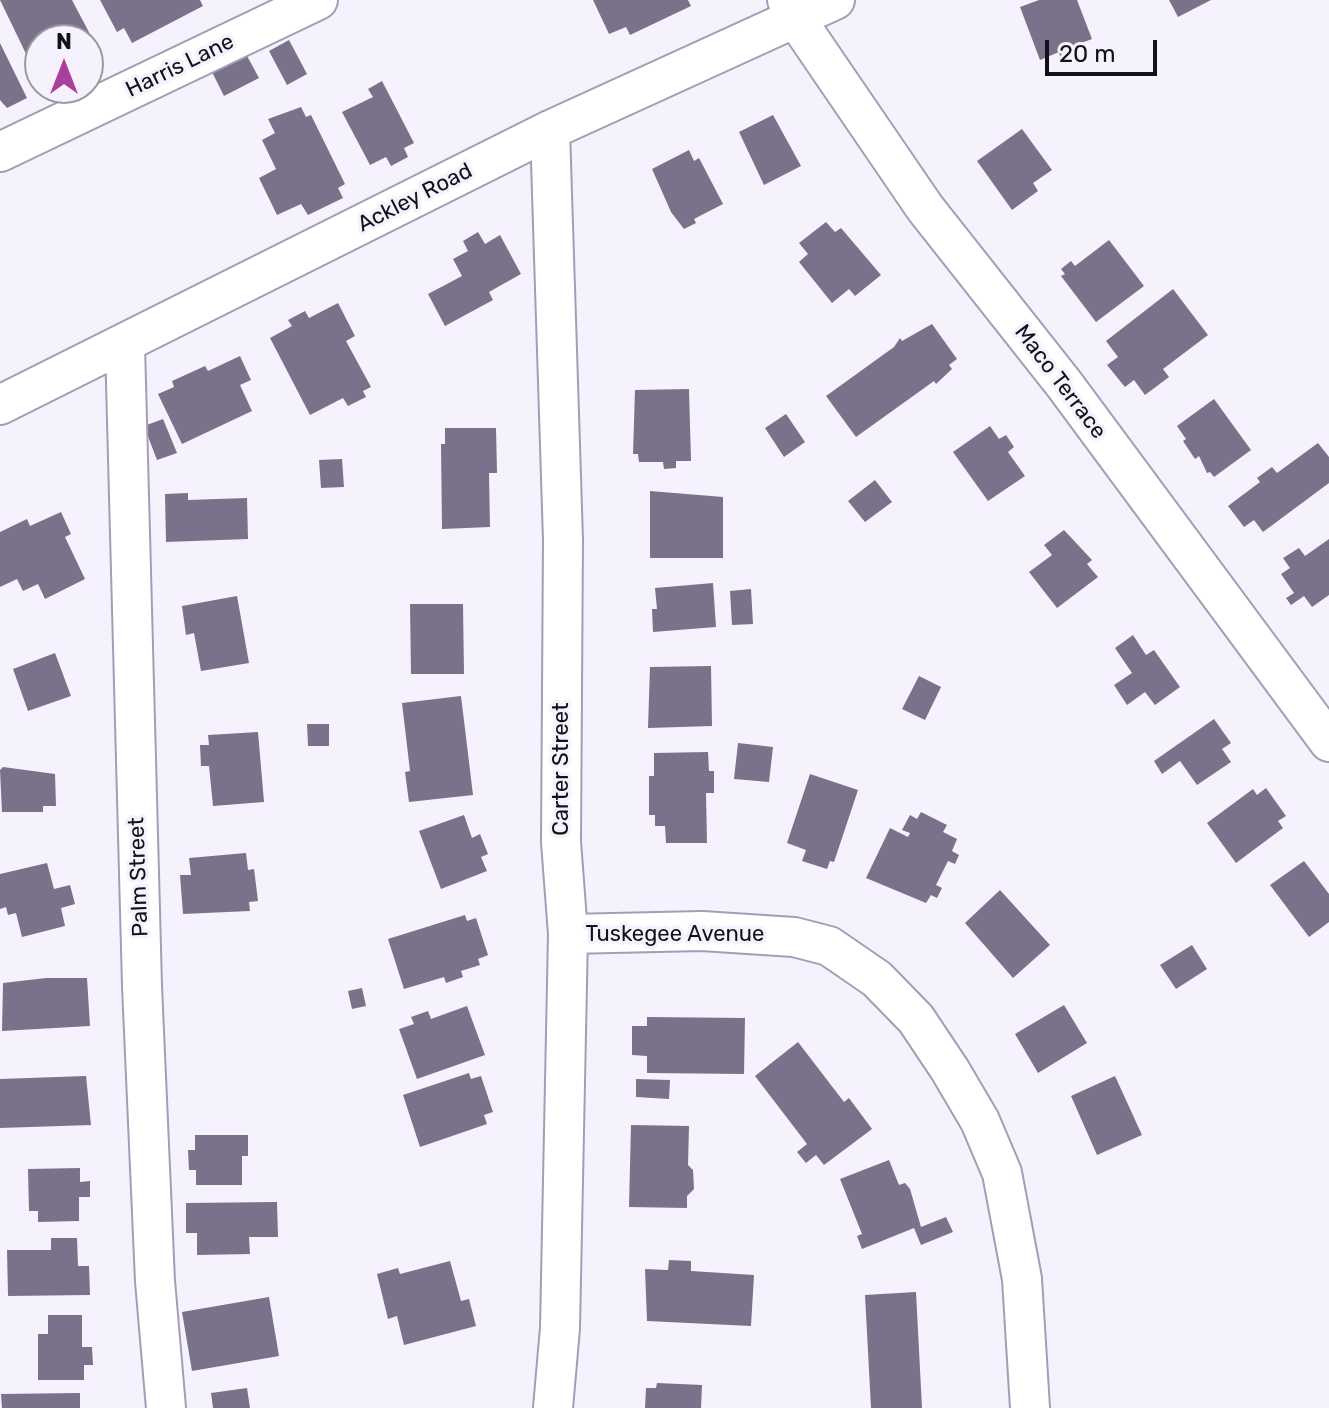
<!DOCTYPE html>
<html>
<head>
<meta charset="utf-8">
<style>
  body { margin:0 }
  #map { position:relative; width:1329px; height:1408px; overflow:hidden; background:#f5f2fd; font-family:Rubik,sans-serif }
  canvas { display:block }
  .north { position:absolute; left:24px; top:24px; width:80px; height:80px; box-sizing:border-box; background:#f5f2fd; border:2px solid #9a98a2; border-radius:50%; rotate:0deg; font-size:22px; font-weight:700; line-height:32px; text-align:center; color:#121019 }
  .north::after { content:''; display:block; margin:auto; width:28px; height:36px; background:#aa3f9f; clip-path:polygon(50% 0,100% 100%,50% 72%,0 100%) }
  .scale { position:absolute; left:1045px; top:40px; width:112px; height:36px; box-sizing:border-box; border:4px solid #121019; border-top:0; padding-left:10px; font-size:24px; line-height:28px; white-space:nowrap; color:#121019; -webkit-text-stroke:6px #f5f2fd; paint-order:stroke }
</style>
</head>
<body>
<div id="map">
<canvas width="1329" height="1408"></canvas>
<div class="north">N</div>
<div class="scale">20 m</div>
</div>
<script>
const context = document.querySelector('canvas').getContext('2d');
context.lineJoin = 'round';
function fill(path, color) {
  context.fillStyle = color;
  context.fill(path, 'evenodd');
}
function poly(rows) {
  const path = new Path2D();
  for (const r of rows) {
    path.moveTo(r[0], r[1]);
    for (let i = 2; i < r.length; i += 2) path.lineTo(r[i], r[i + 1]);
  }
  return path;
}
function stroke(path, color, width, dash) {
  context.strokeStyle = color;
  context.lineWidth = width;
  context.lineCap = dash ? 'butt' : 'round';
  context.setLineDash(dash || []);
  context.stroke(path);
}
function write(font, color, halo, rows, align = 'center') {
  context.font = font + ' Rubik,sans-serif';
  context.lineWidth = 7;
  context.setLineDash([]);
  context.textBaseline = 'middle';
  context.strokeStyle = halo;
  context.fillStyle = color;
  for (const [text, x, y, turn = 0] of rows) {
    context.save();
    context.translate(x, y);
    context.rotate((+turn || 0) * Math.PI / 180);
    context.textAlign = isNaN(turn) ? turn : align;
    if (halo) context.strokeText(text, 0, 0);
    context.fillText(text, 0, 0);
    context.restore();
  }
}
fill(poly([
  [0,0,72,0,102,57,88,64,88,40,40,40,40,54,29,60],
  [100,0,200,0,203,6,132,43,124,28,117,32],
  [593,0,688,0,691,6,630,35,626,27,609,34],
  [1039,0,1077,0,1092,39,1076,45,1079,53,1061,60,1059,52,1040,60,1020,7],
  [1169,0,1211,0,1178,17],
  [289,40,307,74,287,85,269,51],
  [0,43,27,98,7,108,0,100],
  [246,54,259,78,224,96,212,72],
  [382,81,414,143,404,148,408,157,391,166,386,157,370,165,342,112,373,97,368,89],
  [301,107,306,117,311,115,345,184,338,188,343,198,308,215,301,204,277,215,259,178,276,169,262,140,275,133,268,119],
  [773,115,801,166,764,185,739,132],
  [1022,129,1052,170,1033,183,1038,191,1012,210,977,161],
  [689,150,694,161,699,158,723,204,694,219,696,223,684,229,671,212,652,169],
  [826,222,835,232,841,228,881,275,855,296,849,289,832,303,799,262,808,254,799,243],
  [478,232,485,244,500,235,521,274,489,292,493,300,445,326,428,294,462,276,453,259,468,251,463,241],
  [1109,240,1144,286,1096,322,1061,276,1065,274,1061,269,1071,261,1075,266],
  [1173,289,1208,335,1163,369,1169,377,1145,395,1134,380,1125,387,1107,365,1118,357,1106,341],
  [338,303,355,336,346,341,371,387,363,391,366,397,348,406,343,398,310,415,270,338,292,326,288,320,305,311,309,318],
  [932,324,957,359,949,365,952,369,936,384,934,381,856,437,826,396,894,347,900,338,902,341],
  [240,356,251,380,240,385,252,411,182,444,158,394,174,387,172,381,205,366,208,371],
  [689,389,691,461,676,461,676,468,664,469,663,462,639,462,638,454,633,454,635,390],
  [1214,399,1251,450,1214,477,1210,472,1207,473,1199,456,1195,459,1183,441,1186,439,1177,426],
  [786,414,805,442,784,457,765,428],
  [163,419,177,453,157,460,144,426],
  [990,426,999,439,1006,435,1014,447,1008,452,1025,476,988,501,953,452],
  [445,428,496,428,497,473,489,473,490,527,442,529,441,444,445,444],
  [1318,443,1329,457,1329,483,1263,532,1254,520,1244,527,1228,506,1260,482,1257,478,1272,467,1277,473],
  [342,459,344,487,321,488,319,460],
  [875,480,892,502,865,522,848,501],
  [650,491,723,497,723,558,650,558],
  [188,493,188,500,247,498,248,539,166,542,165,494],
  [61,512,71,534,65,537,85,579,45,599,38,584,23,591,17,579,0,587,0,532,27,519,30,526],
  [1064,530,1092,560,1087,564,1098,577,1057,608,1029,572,1052,555,1044,545],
  [1329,539,1329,595,1312,607,1304,596,1291,605,1286,598,1294,593,1281,574,1290,568,1283,558,1299,548,1305,556],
  [713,583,716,627,653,632,652,609,657,609,655,588],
  [751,589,753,624,732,625,730,591],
  [237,596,249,663,201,671,194,633,186,635,182,606],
  [410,604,463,604,464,674,411,674],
  [1133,635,1146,655,1154,650,1180,687,1155,705,1145,692,1127,705,1114,685,1132,673,1115,648],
  [55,653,71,696,28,711,13,669],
  [711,666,712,726,648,728,650,667],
  [919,676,941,687,925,720,902,709],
  [461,696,473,795,409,802,405,772,410,771,402,703],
  [1214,719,1231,743,1222,749,1231,762,1197,785,1180,761,1162,774,1154,761],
  [307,724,329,724,329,746,308,746],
  [258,732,264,802,213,806,209,766,201,766,200,745,209,745,208,735],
  [738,743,773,747,769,782,734,779],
  [708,752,709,771,714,771,714,793,706,793,707,843,666,843,665,826,655,826,655,815,649,815,649,776,654,776,654,753],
  [3,767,55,774,56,806,43,806,43,812,2,812,0,770],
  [810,774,858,790,834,862,830,861,827,869,802,861,806,850,787,843],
  [1266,788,1286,816,1278,821,1283,828,1236,863,1207,823,1253,789,1257,795],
  [921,812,947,825,943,832,957,839,952,851,959,855,955,864,948,861,936,885,942,888,937,898,931,895,926,903,866,878,890,828,908,837,910,833,902,830,910,815,917,819],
  [464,815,472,838,480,834,488,854,481,857,487,871,441,889,419,831],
  [246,853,248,870,254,869,258,901,249,902,250,911,183,914,180,875,191,875,189,858],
  [1304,861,1329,894,1329,922,1309,937,1270,885],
  [47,863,54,889,70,885,75,904,61,908,65,926,22,937,16,913,8,915,6,907,0,909,0,874],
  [1000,890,1050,945,1013,978,965,923],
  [465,915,467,921,476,918,488,955,478,959,480,965,461,971,463,977,446,983,444,977,404,989,388,939],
  [1192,945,1207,969,1176,989,1160,965],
  [46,978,87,978,90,1026,2,1031,3,983],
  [362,988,366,1006,352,1009,348,991],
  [1064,1005,1087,1043,1038,1073,1015,1034],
  [467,1006,485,1055,417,1079,399,1029,414,1024,411,1017,428,1011,431,1019],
  [647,1017,745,1018,744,1074,647,1073,647,1056,632,1055,632,1026,647,1026],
  [798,1042,844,1102,849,1098,872,1129,824,1165,816,1155,806,1163,797,1152,807,1144,755,1076],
  [469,1073,471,1079,481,1076,493,1112,484,1115,487,1124,420,1147,403,1095],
  [86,1076,91,1125,0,1128,0,1079],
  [1115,1076,1142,1135,1097,1155,1071,1096],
  [636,1079,670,1080,669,1099,636,1097],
  [631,1125,689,1126,688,1165,693,1170,694,1189,687,1196,687,1208,629,1207],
  [195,1135,248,1135,248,1156,242,1156,242,1185,196,1185,196,1170,189,1170,188,1150,195,1150],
  [889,1160,899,1185,905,1183,910,1189,921,1227,946,1217,953,1232,921,1245,914,1228,862,1249,857,1236,862,1234,840,1179],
  [80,1168,80,1182,90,1181,90,1197,79,1197,79,1221,38,1222,38,1211,29,1211,28,1169],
  [277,1202,278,1237,249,1237,250,1254,197,1255,197,1233,186,1233,186,1203],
  [51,1238,77,1238,78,1266,89,1266,90,1295,8,1296,7,1250,51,1250],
  [669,1260,691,1261,691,1271,754,1275,751,1326,647,1321,645,1269,668,1270],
  [450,1261,461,1301,469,1299,476,1326,404,1345,397,1316,388,1319,377,1274,398,1268,400,1274],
  [916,1292,922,1408,871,1408,865,1295],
  [269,1297,279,1356,192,1371,182,1312],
  [48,1315,82,1315,82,1347,92,1347,93,1365,84,1365,84,1380,38,1380,38,1334,48,1334],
  [657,1383,702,1385,701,1408,645,1408,646,1388,656,1388],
  [247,1388,250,1408,213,1408,211,1393],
  [80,1393,80,1408,2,1408,1,1394]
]), '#79728a');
const minor = poly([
  [787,0,796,19,925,208,1064,384,1329,742],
  [550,130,563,540,561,842,568,934,560,1328,553,1408],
  [0,152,318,0],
  [125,345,142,986,155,1281,166,1408],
  [0,405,550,130,835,0],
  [568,934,702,931,794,937,829,946,877,979,916,1019,950,1070,980,1121,1002,1173,1022,1279,1030,1408]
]);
stroke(minor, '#a49db6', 42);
stroke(minor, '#fff', 38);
write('22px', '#121019', '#f5f2fd', [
  ["Harris Lane",180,66,-26],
  ["Ackley Road",415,198,-27],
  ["Maco Terrace",1060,382,53],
  ["Carter Street",562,769,-90],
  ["Palm Street",139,877,-92],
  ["Tuskegee Avenue",675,935]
]);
</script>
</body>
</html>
